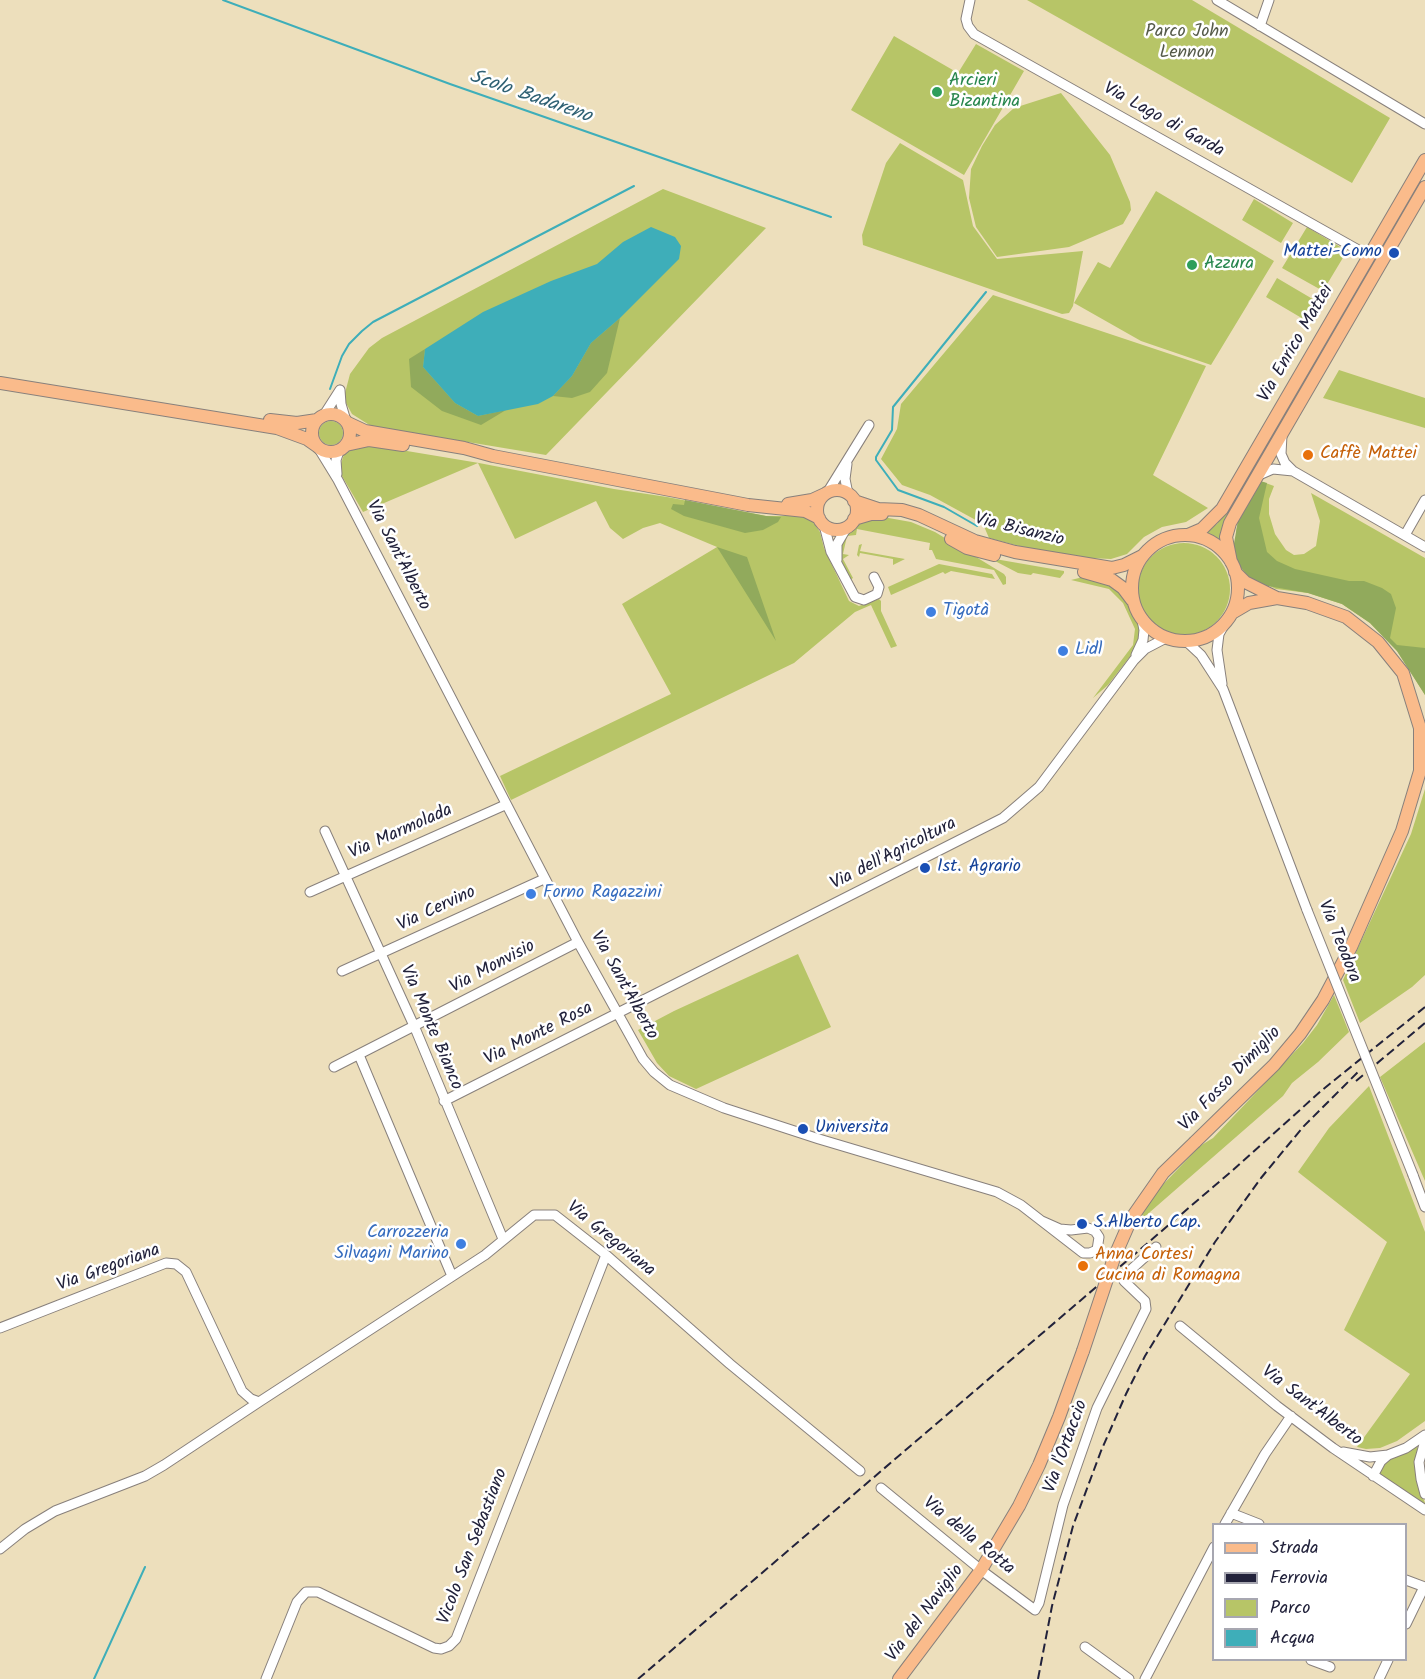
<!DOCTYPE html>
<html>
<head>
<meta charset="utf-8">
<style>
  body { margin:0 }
  #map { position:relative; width:1425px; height:1679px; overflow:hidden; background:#eddfbc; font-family:Kalam,sans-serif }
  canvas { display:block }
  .legend { position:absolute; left:1212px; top:1523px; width:195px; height:138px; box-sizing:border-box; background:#fff; border:2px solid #a7a7b1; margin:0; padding:8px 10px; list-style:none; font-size:18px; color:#22223b }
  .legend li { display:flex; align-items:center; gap:12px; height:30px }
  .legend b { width:30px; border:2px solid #a7a7b1 }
</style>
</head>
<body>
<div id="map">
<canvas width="1425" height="1679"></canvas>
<ul class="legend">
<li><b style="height:8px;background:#fabb8b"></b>Strada</li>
<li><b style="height:8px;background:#22223b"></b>Ferrovia</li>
<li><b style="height:16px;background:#b7c567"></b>Parco</li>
<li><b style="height:16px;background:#3eaeb9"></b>Acqua</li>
</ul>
</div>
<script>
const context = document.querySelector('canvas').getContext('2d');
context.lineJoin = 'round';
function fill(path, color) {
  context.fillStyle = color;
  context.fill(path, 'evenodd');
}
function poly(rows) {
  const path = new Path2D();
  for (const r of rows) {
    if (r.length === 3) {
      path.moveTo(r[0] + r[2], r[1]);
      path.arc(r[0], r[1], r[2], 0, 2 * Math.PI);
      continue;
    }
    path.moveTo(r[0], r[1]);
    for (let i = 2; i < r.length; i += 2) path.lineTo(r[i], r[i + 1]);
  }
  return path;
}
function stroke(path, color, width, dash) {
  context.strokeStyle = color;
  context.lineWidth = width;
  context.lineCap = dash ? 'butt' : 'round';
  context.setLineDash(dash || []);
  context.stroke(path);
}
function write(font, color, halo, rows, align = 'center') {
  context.font = font + ' Kalam,sans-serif';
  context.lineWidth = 5;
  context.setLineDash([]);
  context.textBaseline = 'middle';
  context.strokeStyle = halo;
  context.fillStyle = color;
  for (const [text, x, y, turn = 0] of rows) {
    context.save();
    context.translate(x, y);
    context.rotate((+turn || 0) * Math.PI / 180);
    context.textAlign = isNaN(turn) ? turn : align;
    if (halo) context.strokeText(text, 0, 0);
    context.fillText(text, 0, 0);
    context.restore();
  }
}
fill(poly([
  [1027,0,1192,0,1390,118,1352,183],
  [894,36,958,73,976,44,1024,71,964,175,851,110],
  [1061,93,1110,155,1130,202,1131,210,1123,224,1069,247,997,257,976,227,969,198,971,169,982,146,995,125,1014,108],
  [900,143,963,180,973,226,997,259,1083,251,1073,306,1069,313,1062,314,863,245,862,235,886,163],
  [663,189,766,228,546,455,371,426,352,414,346,403,345,393,350,374,369,348,382,338],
  [1156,191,1274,261,1211,365,1141,341,1074,303,1098,262,1110,268],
  [1254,199,1293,223,1281,243,1242,220],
  [1400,210,1406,213,1221,532,1220,544,1203,533,1217,524,1224,514],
  [1307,227,1347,251,1323,291,1282,268],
  [1277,278,1316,301,1305,320,1266,297],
  [993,295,1206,366,1153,475,1208,508,1186,522,1162,527,1144,537,1127,554,1111,559,1089,558,1038,551,989,538,983,524,930,495,902,485,881,459,897,429,901,404],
  [1339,370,1425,398,1425,428,1323,398],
  [331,433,12],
  [365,444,479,463,614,489,667,497,766,516,806,516,813,522,820,532,824,548,849,601,859,606,879,599,881,601,881,611,897,646,891,648,871,605,855,612,794,663,511,800,500,776,671,694,622,604,717,547,660,523,643,528,623,539,610,528,596,501,515,539,478,463,363,512,342,476,341,464,344,454,352,447],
  [1260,481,1274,486,1269,499,1269,514,1275,534,1286,550,1294,555,1304,554,1316,546,1320,521,1311,493,1425,558,1425,695,1397,651,1370,623,1342,604,1308,593,1276,589,1248,576,1237,563,1236,532,1238,521],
  [883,517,911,522,935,532,1004,574,1006,577,1006,584,1003,585,994,570,936,559,932,550,929,550,930,543,857,529,856,535,847,536,843,554,849,555,843,559,853,578,850,580,841,559,841,544,846,534,862,520],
  [1184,589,46],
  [862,544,860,551,905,559,893,565,893,559,860,553,859,557,857,555,859,545],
  [995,559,1064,571,1064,573,1060,578,1033,573,1031,575,1018,573,995,561],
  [939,564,992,574,995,579,951,571,945,574,943,572,891,595,888,587],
  [1087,576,1092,577,1117,589,1127,601,1140,626,1140,634,1135,650,1108,685,1093,698,1133,645,1135,629,1123,603,1109,589,1071,580],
  [1425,789,1425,975,1412,987,1360,1023,1343,980,1411,834],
  [798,954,831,1027,696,1089,669,1076,657,1063,638,1030,674,1011],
  [1334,995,1349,1032,1318,1062,1292,1083,1283,1096,1142,1219,1140,1215,1153,1195,1200,1146,1213,1138,1303,1043,1317,1025],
  [1425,1042,1425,1181,1380,1077],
  [1369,1086,1425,1232,1425,1421,1397,1441,1380,1448,1366,1449,1357,1447,1410,1374,1344,1330,1387,1242,1298,1172,1329,1128],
  [1418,1444,1415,1466,1416,1479,1425,1503,1422,1504,1380,1476,1380,1470,1388,1459]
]), '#b7c567');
fill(poly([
  [620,318,607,373,590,392,572,398,553,396,572,376,591,343],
  [425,349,423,367,455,403,478,416,506,410,481,425,442,411,411,387,409,359],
  [1260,481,1267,483,1259,518,1267,552,1277,561,1295,569,1349,581,1364,581,1382,588,1391,594,1396,608,1390,638,1397,645,1425,648,1425,695,1397,651,1370,623,1342,604,1308,593,1262,585,1248,576,1237,563,1233,549,1238,521],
  [685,500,766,516,781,517,778,522,763,530,745,533,684,516,671,509,673,504,684,505],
  [717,547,747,557,776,641]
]), '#91aa5c');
fill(poly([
  [651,227,675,237,681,246,679,259,620,318,591,343,572,376,553,396,538,404,478,416,455,403,423,367,425,349,483,312,551,281,597,264,623,242]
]), '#3eaeb9');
stroke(poly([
  [223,0,450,84,831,217],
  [330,389,342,356,349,344,362,331,373,322,634,186],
  [977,526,944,507,898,490,876,460,876,457,892,430,893,407,986,292],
  [94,1679,145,1567]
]), '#3eaeb9', 2);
const minor = poly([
  [970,0,966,19,968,26,974,34,1369,256],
  [1217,0,1425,124],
  [1260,26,1269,0],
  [340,390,341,404,346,421],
  [324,415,340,390],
  [1282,435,1281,454,1285,463,1293,471,1425,547],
  [319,449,338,480,578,942,643,1059,654,1072,670,1085,724,1108,819,1139,997,1192,1021,1205,1083,1253,1090,1253,1097,1250,1099,1237,1095,1231,1088,1228,1071,1230,1060,1229,1042,1221],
  [847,464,845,479,848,494],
  [337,474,336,460,339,451],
  [1257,476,1273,469,1293,471],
  [827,493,869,425],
  [824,525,831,552,855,597,864,600,877,594,879,587,874,577],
  [1405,535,1425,500],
  [837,560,837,544,847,527],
  [1186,641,1201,655,1223,689,1307,910],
  [1136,655,1143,640,1144,630,1142,620],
  [1222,684,1217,650,1219,634,1225,623],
  [325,831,415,1028,503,1239],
  [310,892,505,805],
  [342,971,544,879],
  [359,1055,452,1276],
  [334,1067,578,942],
  [444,1101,1003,818,1039,787,1134,660,1145,649,1166,638],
  [1413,1175,1425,1207],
  [1180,1326,1277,1406,1333,1448,1425,1510],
  [0,1328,166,1263,176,1264,186,1272,242,1391,251,1399,259,1402,485,1255,534,1215,555,1215,606,1255,730,1364,860,1471],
  [1425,1441,1419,1462,1421,1479,1425,1494],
  [1343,1452,1370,1457,1388,1455,1406,1448,1425,1435],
  [1373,1476,1381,1461,1388,1455],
  [881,1488,981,1570,1035,1610,1039,1603,1063,1505,1097,1408,1146,1309,1145,1301,1124,1281,1125,1275,1156,1247],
  [1231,1513,1259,1524],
  [1225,1524,1265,1454,1291,1416],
  [0,1549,25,1529,55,1511,145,1476,164,1465,259,1402],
  [1406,1580,1425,1587],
  [1406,1624,1424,1587],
  [1085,1647,1129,1679],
  [1311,1660,1330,1667],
  [266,1679,297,1602,306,1592,318,1592,434,1648,441,1649,449,1646,456,1639,606,1255],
  [1145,1679,1214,1547],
  [1379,1679,1388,1660]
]);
const major = poly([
  [0,383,277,428,307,439,317,446],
  [331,433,19],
  [270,420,297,423,317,420],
  [348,423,365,431,464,448,493,456,748,505,805,511,819,518],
  [346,445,369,440,403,445],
  [837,510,20],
  [854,501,878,509,902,510,919,515,975,541,1015,552,1112,568,1124,565,1142,556],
  [788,504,812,500,825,494],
  [854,519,871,514,882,514],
  [1188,535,1202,529,1222,509,1425,160],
  [1185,588,53],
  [951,539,967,548,994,555],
  [1231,562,1226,537,1230,523,1425,187],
  [1084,572,1112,580,1123,588,1132,600],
  [1232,613,1249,603,1277,598],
  [1195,1142,1274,1065,1300,1034,1323,1000,1351,947,1402,831,1420,771,1420,728,1403,673,1378,642,1346,617,1307,603,1277,598,1245,582,1235,572],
  [899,1679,981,1570,1019,1506,1039,1465,1059,1417,1083,1351]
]);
stroke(minor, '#88807c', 11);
stroke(major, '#88807c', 14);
stroke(minor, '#fff', 9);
stroke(major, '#fabb8b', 12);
stroke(poly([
  [1356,1081,1425,1023],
  [638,1679,1233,1170,1321,1091,1425,1007],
  [1038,1679,1052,1606,1073,1526,1101,1451,1126,1394,1145,1356,1215,1242,1261,1178,1303,1127,1359,1071]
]), '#22223b', 2, [9, 4.5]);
const minorBridge = poly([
  [1307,910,1413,1175]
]);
const majorBridge = poly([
  [1083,1351,1114,1258,1131,1219,1163,1173,1195,1142]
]);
stroke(minorBridge, '#88807c', 11, []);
stroke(majorBridge, '#88807c', 14, []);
stroke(minorBridge, '#fff', 9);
stroke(majorBridge, '#fabb8b', 12);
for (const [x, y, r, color] of [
  [937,92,6,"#2e9e5b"],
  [1394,253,6,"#1a4fb4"],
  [1192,265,6,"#2e9e5b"],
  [1308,455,6,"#e8710a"],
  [931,612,6,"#3f7fe0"],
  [1063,651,6,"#3f7fe0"],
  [925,868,6,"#1a4fb4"],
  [531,894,6,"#3f7fe0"],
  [803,1129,6,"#1a4fb4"],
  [1082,1224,6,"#1a4fb4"],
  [461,1244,6,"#3f7fe0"],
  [1083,1266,6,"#e8710a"]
]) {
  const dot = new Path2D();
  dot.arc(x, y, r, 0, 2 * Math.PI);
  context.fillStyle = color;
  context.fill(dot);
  stroke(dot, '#fff', 2);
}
write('18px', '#565b4a', '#fff', [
  ["Parco John",1187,33],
  ["Lennon",1187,54]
]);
write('18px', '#27864d', '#fff', [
  ["Arcieri",949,82],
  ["Bizantina",949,103],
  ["Azzura",1204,265]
], 'left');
write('18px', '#22223b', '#fff', [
  ["Via Lago di Garda",1163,121,29],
  ["Via Enrico Mattei",1297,344,-60],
  ["Via Bisanzio",1019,531,14],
  ["Via Sant'Alberto",397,556,63],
  ["Via Marmolada",401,833,-24],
  ["Via dell'Agricoltura",894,855,-27],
  ["Via Cervino",437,910,-25],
  ["Via Teodora",1338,942,68],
  ["Via Monvisio",493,968,-28],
  ["Via Sant'Alberto",623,986,61],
  ["Via Monte Bianco",430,1028,67],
  ["Via Monte Rosa",539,1035,-27],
  ["Via Fosso Dimiglio",1231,1080,-46],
  ["Via Gregoriana",610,1240,39],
  ["Via Gregoriana",109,1269,-20],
  ["Via Sant'Alberto",1311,1407,37],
  ["Via l'Ortaccio",1067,1447,-70],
  ["Via della Rotta",968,1537,39],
  ["Vicolo San Sebastiano",474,1547,-69],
  ["Via del Naviglio",926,1614,-53]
]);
write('18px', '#164399', '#fff', [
  ["Mattei-Como",1382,253,"right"],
  ["Ist. Agrario",937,868],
  ["Universita",815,1129],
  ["S.Alberto Cap.",1094,1224]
], 'left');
write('18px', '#c56008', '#fff', [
  ["Caffè Mattei",1320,455],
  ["Anna Cortesi",1095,1256],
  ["Cucina di Romagna",1095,1277]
], 'left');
write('18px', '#366cbe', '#fff', [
  ["Tigotà",943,612],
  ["Lidl",1075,651],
  ["Forno Ragazzini",543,894],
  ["Carrozzeria",449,1234,"right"],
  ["Silvagni Marino",449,1255,"right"]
], 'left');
write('italic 20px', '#2f6174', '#fff', [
  ["Scolo Badareno",530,98,19]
]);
</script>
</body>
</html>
